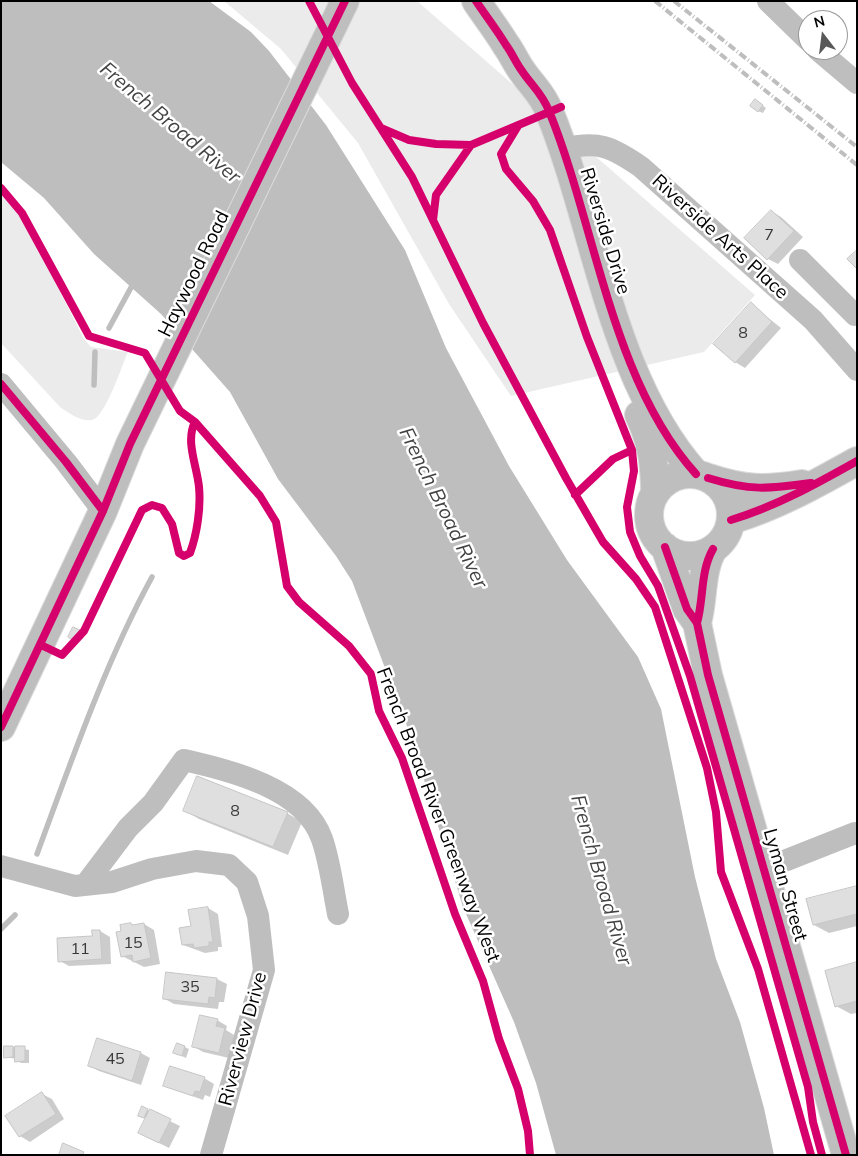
<!DOCTYPE html>
<html>
<head>
<meta charset="utf-8">
<style>
	body { margin:0 }
	#map { position:relative; width:858px; height:1156px; overflow:hidden; background:#fff; font-family:Mulish,sans-serif }
	canvas { display:block }
	.frame { position:absolute; inset:0; border:2px solid #000; pointer-events:none }
	.north { position:absolute; left:798px; top:10px; width:50px; height:50px; box-sizing:border-box; background:#fff; border:1px solid #999; border-radius:50%; rotate:345deg; font-size:14px; font-weight:700; line-height:20px; text-align:center; color:#000 }
	.north::after { content:''; display:block; margin:auto; width:18px; height:22px; background:#595959; clip-path:polygon(50% 0,100% 100%,50% 72%,0 100%) }
</style>
</head>
<body>
<div id="map">
<canvas width="858" height="1156"></canvas>
<div class="frame"></div>
<div class="north">N</div>
</div>
<script>
const c = document.querySelector('canvas').getContext('2d');
c.lineJoin = 'round';
function paint(path, color) {
  c.fillStyle = color;
  c.fill(path, 'evenodd');
}
function stroke(path, color, width, dash) {
  c.strokeStyle = color;
  c.lineWidth = width;
  c.lineCap = dash ? 'butt' : 'round';
  c.setLineDash(dash || []);
  c.stroke(path);
}
function write(font, color, halo, rows, align = 'center') {
  c.font = font + ' Mulish,sans-serif';
  c.lineWidth = 5;
  c.setLineDash([]);
  c.textBaseline = 'middle';
  c.strokeStyle = halo;
  c.fillStyle = color;
  for (const [text, x, y, turn = 0] of rows) {
    c.save();
    c.translate(x, y);
    c.rotate((+turn || 0) * Math.PI / 180);
    c.textAlign = isNaN(turn) ? turn : align;
    if (halo) c.strokeText(text, 0, 0);
    c.fillText(text, 0, 0);
    c.restore();
  }
}
const green = new Path2D(`
	M 224,1 L 417,1 L 755,295 L 704,352 L 511,396 L 449,304 L 358,143 L 281,49 Z
	M 1,192 L 21,215 L 84,339 L 91,347 L 128,352 C 122,365 105,418 92,420 C 81,422 69,413 60,407 L 1,343 Z`);
const water = new Path2D(`
	M 1,1 L 209,1 L 251,32 L 269,51 L 326,125 L 405,250 L 446,348 L 509,466 L 567,560 L 638,657 L 661,709 L 695,877 L 716,959 L 740,1022 L 764,1108 L 774,1155 L 556,1155 L 536,1083 L 514,1022 L 463,907 L 410,734 L 352,581 L 336,556 L 278,479 L 230,392 L 161,314 L 94,254 L 44,198 L 1,162 Z`);
const shadow = new Path2D(`
	M 759,103 L 766,108 L 763,113 L 758,111 Z
	M 771,211 L 781,217 L 803,237 L 778,264 L 768,259 Z
	M 751,304 L 781,328 L 745,368 L 735,362 Z
	M 74,628 L 84,634 L 79,642 L 69,637 Z
	M 184,810 L 287,813 L 302,822 L 288,855 L 199,819 Z
	M 857,887 L 857,926 L 829,933 L 814,925 L 808,900 Z
	M 208,908 L 218,914 L 222,947 L 218,947 L 218,951 L 205,953 L 183,945 L 192,927 Z
	M 144,924 L 154,930 L 160,964 L 144,967 L 122,956 Z
	M 93,931 L 100,931 L 110,937 L 111,964 L 69,966 L 60,961 L 94,938 Z
	M 857,964 L 857,1013 L 851,1014 L 836,1006 Z
	M 217,979 L 227,984 L 224,1002 L 219,1002 L 218,1009 L 174,1004 L 165,999 Z
	M 217,1020 L 227,1026 L 226,1030 L 234,1035 L 229,1058 L 203,1052 L 193,1046 Z
	M 178,1044 L 189,1049 L 186,1058 L 175,1053 Z
	M 13,1047 L 29,1050 L 29,1063 L 21,1063 L 16,1059 L 6,1057 Z
	M 141,1053 L 150,1058 L 141,1085 L 99,1071 L 90,1066 Z
	M 204,1078 L 214,1084 L 210,1097 L 205,1095 L 203,1100 L 165,1086 Z
	M 42,1094 L 52,1099 L 64,1119 L 30,1142 L 20,1136 Z
	M 143,1108 L 180,1126 L 169,1148 L 149,1138 L 147,1119 L 140,1115 Z`);
const stream = new Path2D(`
	M 109,328 L 134,282
	M 94,385 L 95,352
	M 37,854 C 71,762 105,663 152,577
	M 1,929 L 15,915`);
const building = new Path2D(`
	M 755,99 L 763,105 L 758,112 L 750,106 Z
	M 771,210 L 794,231 L 767,260 L 744,238 Z
	M 857,250 L 857,269 L 847,259 Z
	M 751,302 L 772,322 L 735,363 L 713,344 Z
	M 73,627 L 80,630 L 74,641 L 68,637 Z
	M 197,776 L 288,812 L 273,847 L 183,811 Z
	M 857,886 L 857,914 L 813,925 L 806,899 Z
	M 208,907 L 213,942 L 209,942 L 209,946 L 194,948 L 193,944 L 182,945 L 179,928 L 191,926 L 188,910 Z
	M 131,923 L 132,925 L 144,923 L 151,958 L 133,962 L 132,955 L 121,957 L 116,932 L 121,931 L 120,925 Z
	M 92,930 L 100,930 L 102,959 L 58,962 L 57,938 L 92,936 Z
	M 857,962 L 857,1001 L 835,1007 L 825,971 Z
	M 166,972 L 217,978 L 215,998 L 209,997 L 208,1004 L 163,999 Z
	M 200,1015 L 218,1019 L 216,1026 L 225,1028 L 219,1053 L 192,1047 Z
	M 97,1038 L 141,1052 L 132,1081 L 88,1066 Z
	M 177,1043 L 185,1046 L 182,1056 L 173,1053 Z
	M 4,1046 L 13,1046 L 13,1057 L 4,1058 Z
	M 15,1046 L 25,1046 L 25,1061 L 15,1062 Z
	M 170,1066 L 205,1077 L 200,1092 L 195,1091 L 193,1096 L 163,1086 Z
	M 42,1092 L 56,1114 L 19,1137 L 5,1116 Z
	M 142,1106 L 148,1109 L 144,1118 L 138,1116 Z
	M 150,1109 L 171,1119 L 159,1143 L 138,1133 Z
	M 63,1143 L 84,1152 L 83,1155 L 59,1155 Z`);
const minor = new Path2D(`
	M 768,1 L 808,40
	M 818,50 L 857,83
	M 563,149 C 598,140 612,147 641,167 L 813,320 L 857,370
	M 800,260 L 855,315
	M 1,384 L 66,462 L 103,511
	M 1,866 L 75,886 L 112,882 L 152,869 L 196,861 L 229,865 L 247,882 L 258,916 L 264,970 L 211,1155
	M 764,869 L 855,833 L 857,834
	M 85,885 L 128,828 L 153,803 L 184,760 C 231,771 304,788 322,839 C 330,862 333,889 338,914`);
const major = new Path2D(`
	M 476,1 C 486,16 497,30 506,45 C 512,53 516,63 522,71 C 532,86 542,93 549,111 C 596,226 611,380 696,474
	M 639,415 C 652,442 655,465 655,494
	M649 515a41 41 0 1 1 82 0a41 41 0 1 1-82 0Z
	M 709,478 C 745,490 765,490 802,484
	M 731,520 C 777,506 816,484 857,461
	M 665,547 L 687,609 L 697,623 L 708,675 L 846,1155
	M 697,623 C 704,598 700,572 713,549
	M 1,727 L 103,511 L 130,444 L 345,1`);
const rail = new Path2D(`
	M 655,1 L 857,165
	M 674,1 L 857,147`);
const cycleway = new Path2D(`
	M 309,1 L 352,83 L 412,177 L 483,323 L 566,478 L 603,542 L 636,579 L 655,607 L 707,768 L 716,812 L 721,872 L 758,969 L 811,1155
	M 476,1 C 486,16 497,30 506,45 C 512,53 516,63 522,71 C 532,86 542,93 549,111 C 596,226 611,380 696,474
	M 518,126 L 501,154 L 506,169 L 533,201 L 550,230 L 587,337 L 632,450 L 634,471 L 627,507 L 630,532 L 640,556 L 658,586 L 690,676 L 808,1087 L 813,1122 L 822,1155
	M 381,128 L 409,140 L 436,144 L 471,145 L 561,107
	M 1,188 L 22,213 L 89,336 L 145,353 L 180,411 L 195,422 L 260,496 L 276,522 L 287,586 L 299,602 L 349,646 L 371,674 L 379,711 L 402,758 L 455,914 L 483,981 L 499,1039 L 518,1089 L 528,1131 L 530,1155
	M 433,220 L 436,195 L 471,145
	M 1,384 L 66,462 L 103,511
	M 708,478 C 750,491 768,489 811,483
	M 575,495 L 613,459 L 632,450
	M 731,520 C 777,506 816,484 857,461
	M 665,547 L 687,609 L 697,623 L 708,675 L 846,1155
	M 697,623 C 704,598 700,572 713,549
	M 41,645 L 62,655 L 84,631 L 142,510 L 152,505 L 162,508 L 172,524 L 179,553 L 184,556 L 190,553 C 197,534 201,508 199,487 C 197,466 185,441 195,422
	M 1,727 L 103,511 L 130,444 L 345,1`);
const numberNames = [
	["7",769,235],
	["8",743,333],
	["8",235,811],
	["15",133,943],
	["11",80,949],
	["35",190,987],
	["45",115,1059]
];
const streetNames = [
	["Riverside Drive",605,231,73],
	["Riverside Arts Place",720,237,42],
	["Haywood Road",194,274,-64],
	["French Broad River Greenway West",438,815,69],
	["Lyman Street",785,885,74],
	["Riverview Drive",243,1039,-75]
];
const waterNames = [
	["French Broad River",170,123,40],
	["French Broad River",443,508,64],
	["French Broad River",601,880,74]
];
paint(green, '#ebebeb');
paint(water, '#bebebe');
paint(shadow, '#0003');
stroke(stream, '#bebebe', 5.5);
paint(building, '#dfdfdf');
stroke(building, '#c6c6c6', 1);
stroke(major, '#dbdbdb', 30);
stroke(minor, '#bebebe', 22);
stroke(major, '#bebebe', 28);
stroke(rail, '#bebebe', 4, [8, 2.5, 1, 2.5]);
stroke(cycleway, '#d6006c', 8);
write('16px', '#383838', null, numberNames);
write('19px', '#000', '#fff', streetNames);
write('italic 20px', '#434343', '#fff', waterNames);
</script>
</body>
</html>
